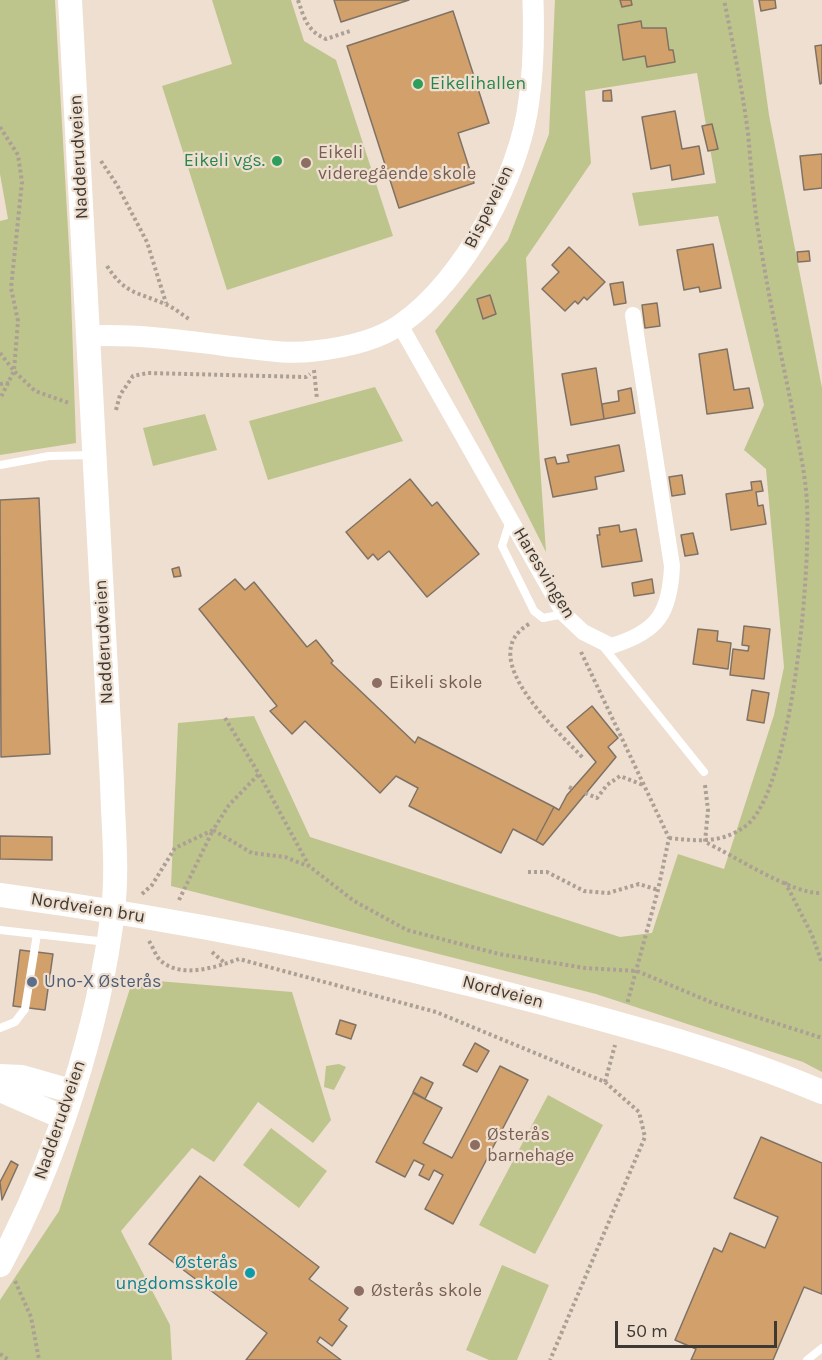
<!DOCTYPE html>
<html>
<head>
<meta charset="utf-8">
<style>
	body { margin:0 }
	#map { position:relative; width:822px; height:1360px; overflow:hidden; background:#eedfd0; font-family:Karla,sans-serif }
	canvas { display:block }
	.scale { position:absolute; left:615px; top:1321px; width:162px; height:27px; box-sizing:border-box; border:3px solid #3e3933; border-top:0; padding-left:8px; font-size:18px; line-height:21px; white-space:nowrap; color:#3e3933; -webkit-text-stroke:4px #eedfd0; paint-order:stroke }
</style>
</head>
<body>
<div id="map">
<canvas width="822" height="1360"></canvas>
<div class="scale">50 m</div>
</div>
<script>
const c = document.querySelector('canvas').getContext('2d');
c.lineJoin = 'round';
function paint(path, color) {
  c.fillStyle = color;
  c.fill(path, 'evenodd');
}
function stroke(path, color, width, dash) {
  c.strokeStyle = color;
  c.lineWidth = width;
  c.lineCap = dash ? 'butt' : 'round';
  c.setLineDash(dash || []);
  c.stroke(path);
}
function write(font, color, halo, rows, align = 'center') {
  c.font = font + ' Karla,sans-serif';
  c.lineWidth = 4.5;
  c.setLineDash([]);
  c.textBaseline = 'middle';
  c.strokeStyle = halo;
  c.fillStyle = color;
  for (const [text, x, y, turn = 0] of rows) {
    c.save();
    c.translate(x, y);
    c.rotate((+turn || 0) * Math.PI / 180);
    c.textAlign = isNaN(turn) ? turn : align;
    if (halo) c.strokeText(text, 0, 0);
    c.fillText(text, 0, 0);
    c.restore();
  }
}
const green = new Path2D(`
	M 0,0 L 55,0 L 70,265 L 76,443 L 0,455 L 0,221 L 8,219 L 0,174 Z
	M 212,0 L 291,0 L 304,41 L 336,60 L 393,236 L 227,290 L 162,86 L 232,64 Z
	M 555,0 L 753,0 L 769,115 L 822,388 L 822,1072 L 803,1062 L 596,994 L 171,886 L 178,723 L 254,716 L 310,837 L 620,937 L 652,933 L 678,854 L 724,869 L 774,715 L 784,667 L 766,469 L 744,450 L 764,405 L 718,216 L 639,226 L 632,193 L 716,183 L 697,73 L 585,91 L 591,163 L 526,258 L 546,552 L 435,331 L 508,240 L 549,134 Z
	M 375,387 L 403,441 L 268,480 L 249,421 Z
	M 205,414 L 217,450 L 153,466 L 143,428 Z
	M 133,979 L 292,992 L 331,1120 L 313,1143 L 258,1102 L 214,1162 L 192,1148 L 121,1231 L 170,1325 L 172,1360 L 0,1360 L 0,1300 L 59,1211 Z
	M 339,1064 L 346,1067 L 334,1090 L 324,1087 L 326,1066 Z
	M 548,1095 L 603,1125 L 535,1254 L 479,1225 Z
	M 271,1128 L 327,1171 L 299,1208 L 243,1165 Z
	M 502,1265 L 549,1285 L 517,1360 L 489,1360 L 466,1350 Z`);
const building = new Path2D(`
	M 334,0 L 409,0 L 341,22 Z
	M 620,0 L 631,0 L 632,5 L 622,7 Z
	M 759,0 L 775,0 L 776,8 L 761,11 Z
	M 453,11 L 489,123 L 458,133 L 474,183 L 399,208 L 347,46 Z
	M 641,21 L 642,28 L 666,28 L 669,50 L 673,50 L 675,62 L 647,67 L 645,56 L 623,60 L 618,25 Z
	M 822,45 L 822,83 L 820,84 L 815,46 Z
	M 611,90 L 612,101 L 603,101 L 603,91 Z
	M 675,111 L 682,149 L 699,146 L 704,174 L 672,180 L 670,165 L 651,169 L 642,117 Z
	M 712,124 L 718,149 L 708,151 L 702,126 Z
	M 822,154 L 822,188 L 804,190 L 800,156 Z
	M 713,244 L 721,288 L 700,292 L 699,287 L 684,290 L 677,250 Z
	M 569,247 L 605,282 L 587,300 L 584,297 L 578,304 L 575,301 L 565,311 L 542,289 L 559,272 L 552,265 Z
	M 809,251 L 810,261 L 798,262 L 797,252 Z
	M 623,282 L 626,303 L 614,305 L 610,284 Z
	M 490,295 L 496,314 L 483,319 L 477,299 Z
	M 657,303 L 660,326 L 645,328 L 642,305 Z
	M 727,349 L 734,390 L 749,388 L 753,408 L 707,414 L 699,354 Z
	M 596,368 L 604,419 L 571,425 L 562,374 Z
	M 631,388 L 635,413 L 604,419 L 602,404 L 619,401 L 618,391 Z
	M 619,445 L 624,471 L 595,477 L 597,489 L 553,497 L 545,459 L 555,457 L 557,464 L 569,462 L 567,455 Z
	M 682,475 L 685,494 L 672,496 L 669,477 Z
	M 410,479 L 432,506 L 437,502 L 479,554 L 427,597 L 389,551 L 378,560 L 373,554 L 368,559 L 346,532 Z
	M 761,481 L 763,491 L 756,492 L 758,506 L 763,505 L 766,524 L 731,530 L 726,494 L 752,490 L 751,482 Z
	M 39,498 L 50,754 L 1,757 L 0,500 Z
	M 619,525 L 620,532 L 636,529 L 642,561 L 602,567 L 597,535 L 600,535 L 599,528 Z
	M 693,533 L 698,554 L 685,556 L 681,535 Z
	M 179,567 L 181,576 L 174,577 L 172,569 Z
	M 235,579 L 245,590 L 254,582 L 307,647 L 316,640 L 333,661 L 331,663 L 415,743 L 418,737 L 554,807 L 536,841 L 513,829 L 501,853 L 409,806 L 418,788 L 396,776 L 380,793 L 305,721 L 292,734 L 270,711 L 277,706 L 199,609 Z
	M 652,579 L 654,593 L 634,596 L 632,583 Z
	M 744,626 L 770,629 L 764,679 L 730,675 L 733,649 L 748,651 L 749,646 L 742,645 Z
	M 698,629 L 718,631 L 717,641 L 731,643 L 728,669 L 693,664 Z
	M 752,690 L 769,693 L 764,723 L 747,720 Z
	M 592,706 L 618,738 L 608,747 L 616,757 L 543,845 L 536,841 L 554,807 L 559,810 L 567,795 L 596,762 L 567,727 Z
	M 0,836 L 52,837 L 52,860 L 0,859 Z
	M 20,950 L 53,954 L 45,1010 L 13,1006 Z
	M 340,1020 L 356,1025 L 351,1039 L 336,1034 Z
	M 475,1043 L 489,1051 L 477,1072 L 463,1065 Z
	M 500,1066 L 528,1080 L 453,1224 L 425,1209 L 443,1175 L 434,1170 L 429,1180 L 419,1175 L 424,1165 L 414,1160 L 405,1177 L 376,1162 L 413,1093 L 442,1108 L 423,1143 L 452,1158 Z
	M 421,1077 L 433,1083 L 425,1099 L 413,1092 Z
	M 761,1137 L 822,1163 L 822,1294 L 804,1287 L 773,1360 L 691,1360 L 696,1349 L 675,1340 L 714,1248 L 722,1252 L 730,1233 L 765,1248 L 778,1217 L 734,1198 Z
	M 11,1161 L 18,1165 L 2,1200 L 0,1182 Z
	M 200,1176 L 319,1267 L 309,1279 L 348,1308 L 339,1320 L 347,1326 L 332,1346 L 320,1337 L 317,1342 L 341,1360 L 246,1360 L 267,1333 L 149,1244 Z`);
const path = new Path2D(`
	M 298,0 C 304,18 307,31 326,39 L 350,31
	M 0,127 L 18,155 L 22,182 L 11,288 L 18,321 L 14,371 L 35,391 L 69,403
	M 101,161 L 117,185 L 147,242 L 166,303
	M 107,266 C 125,294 137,292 165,304 C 173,307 181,314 189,319
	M 0,353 L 14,371 L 0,399
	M 314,370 L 317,399
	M 0,384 L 10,383
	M 116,410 L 120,395 L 133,376 L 148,373 L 306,377 L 310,374
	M 529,624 C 473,657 558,731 584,759
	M 581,652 L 669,838 L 658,890 L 627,1004
	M 225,718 L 259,774 L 309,866 L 354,901 L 407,930 L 499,954 L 585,968 L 637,971 L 713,1003 L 822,1038
	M 705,785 L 708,810 L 705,842 C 733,855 793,895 822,893
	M 569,787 L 573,789
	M 585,793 L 597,798 L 607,785 L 620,776 L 643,785
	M 669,838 C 698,841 724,844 748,824 C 794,783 813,553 806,490 C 803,461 796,432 791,403 C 779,345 767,288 758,230 C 753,197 751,165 748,133 C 742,88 733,44 724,0
	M 528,872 L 547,872 L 584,891 L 608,893 L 639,884 L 658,890
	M 785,882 L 812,935 L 822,963
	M 142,894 L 152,885 L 175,848 L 213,830 L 229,805 L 259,774
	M 179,900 L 213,830 L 252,853 L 285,857 L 308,866
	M 149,941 C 153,947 156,957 161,961 C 182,979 216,967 239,959 L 436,1012 L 605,1082 L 639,1112 L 645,1137 L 550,1360
	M 212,952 L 226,964
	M 605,1082 L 615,1045
	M 15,1281 L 31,1317 L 39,1360
	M 0,1354 L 9,1360`);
const service = new Path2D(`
	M 0,465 L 49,456 L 92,455
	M 510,521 L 502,546 L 534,611 L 543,618 L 564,614
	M 602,645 L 704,772
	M 0,930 L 107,942
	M 0,1028 L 15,1022 L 25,1009 L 37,934
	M 807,1360 L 822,1348`);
const minor = new Path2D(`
	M 400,325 L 564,614 L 583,632 L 611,646 C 658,632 670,613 672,566 L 633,315`);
const tertiary = new Path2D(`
	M 88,336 C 135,334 181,340 228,346 C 257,349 286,355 314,351 C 342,348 377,341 401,324 C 464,280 520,176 529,100 C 534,67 534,33 533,0`);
const secondary = new Path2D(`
	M 0,895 C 184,920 367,956 546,1004 C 639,1029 733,1054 822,1092
	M 0,1076 L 22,1077 L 71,1091
	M 0,1090 L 62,1117
	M 0,1265 C 56,1160 99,1029 113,910 C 118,868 113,824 112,782 L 70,0`);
const markers = [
	[418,84,6,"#2e9e5b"],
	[277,161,6,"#2e9e5b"],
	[306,163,6,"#8d6e63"],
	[377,683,6,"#8d6e63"],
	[32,982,6,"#5c6f8a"],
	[475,1145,6,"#8d6e63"],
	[250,1273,6,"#0f9aa8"],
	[359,1291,6,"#8d6e63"]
];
const leisureNames = [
	["Eikelihallen",430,84],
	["Eikeli vgs.",265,161,"right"]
];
const educationNames = [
	["Eikeli",318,153],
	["videregående skole",318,174],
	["Eikeli skole",389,683],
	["Østerås",487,1135],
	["barnehage",487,1156],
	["Østerås skole",371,1291]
];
const streetNames = [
	["Nadderudveien",79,157,-93],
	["Bispeveien",489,207,-64],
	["Haresvingen",544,573,59],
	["Nadderudveien",104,642,-93],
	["Nordveien bru",88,908,9],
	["Nordveien",503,992,15],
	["Nadderudveien",60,1120,-71]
];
const serviceNames = [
	["Uno-X Østerås",44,982]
];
const cultureNames = [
	["Østerås",238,1263],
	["ungdomsskole",238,1284]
];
paint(green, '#bdc58c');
paint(building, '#d2a16b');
stroke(building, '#7f7265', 1.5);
stroke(path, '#aca095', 4, [3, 3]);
stroke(service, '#fff', 8);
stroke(minor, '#fff', 16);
stroke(tertiary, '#fff', 21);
stroke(secondary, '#fff', 24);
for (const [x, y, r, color] of markers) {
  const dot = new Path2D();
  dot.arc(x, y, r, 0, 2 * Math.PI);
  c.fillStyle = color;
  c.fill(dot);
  stroke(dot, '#eedfd0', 2);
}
write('18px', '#27864d', '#eedfd0', leisureNames, 'left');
write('18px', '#785e54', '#eedfd0', educationNames, 'left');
write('18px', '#3e3933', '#eedfd0', streetNames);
write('18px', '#4e5e75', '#eedfd0', serviceNames, 'left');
write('18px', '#0d838f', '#eedfd0', cultureNames, 'right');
</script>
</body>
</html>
